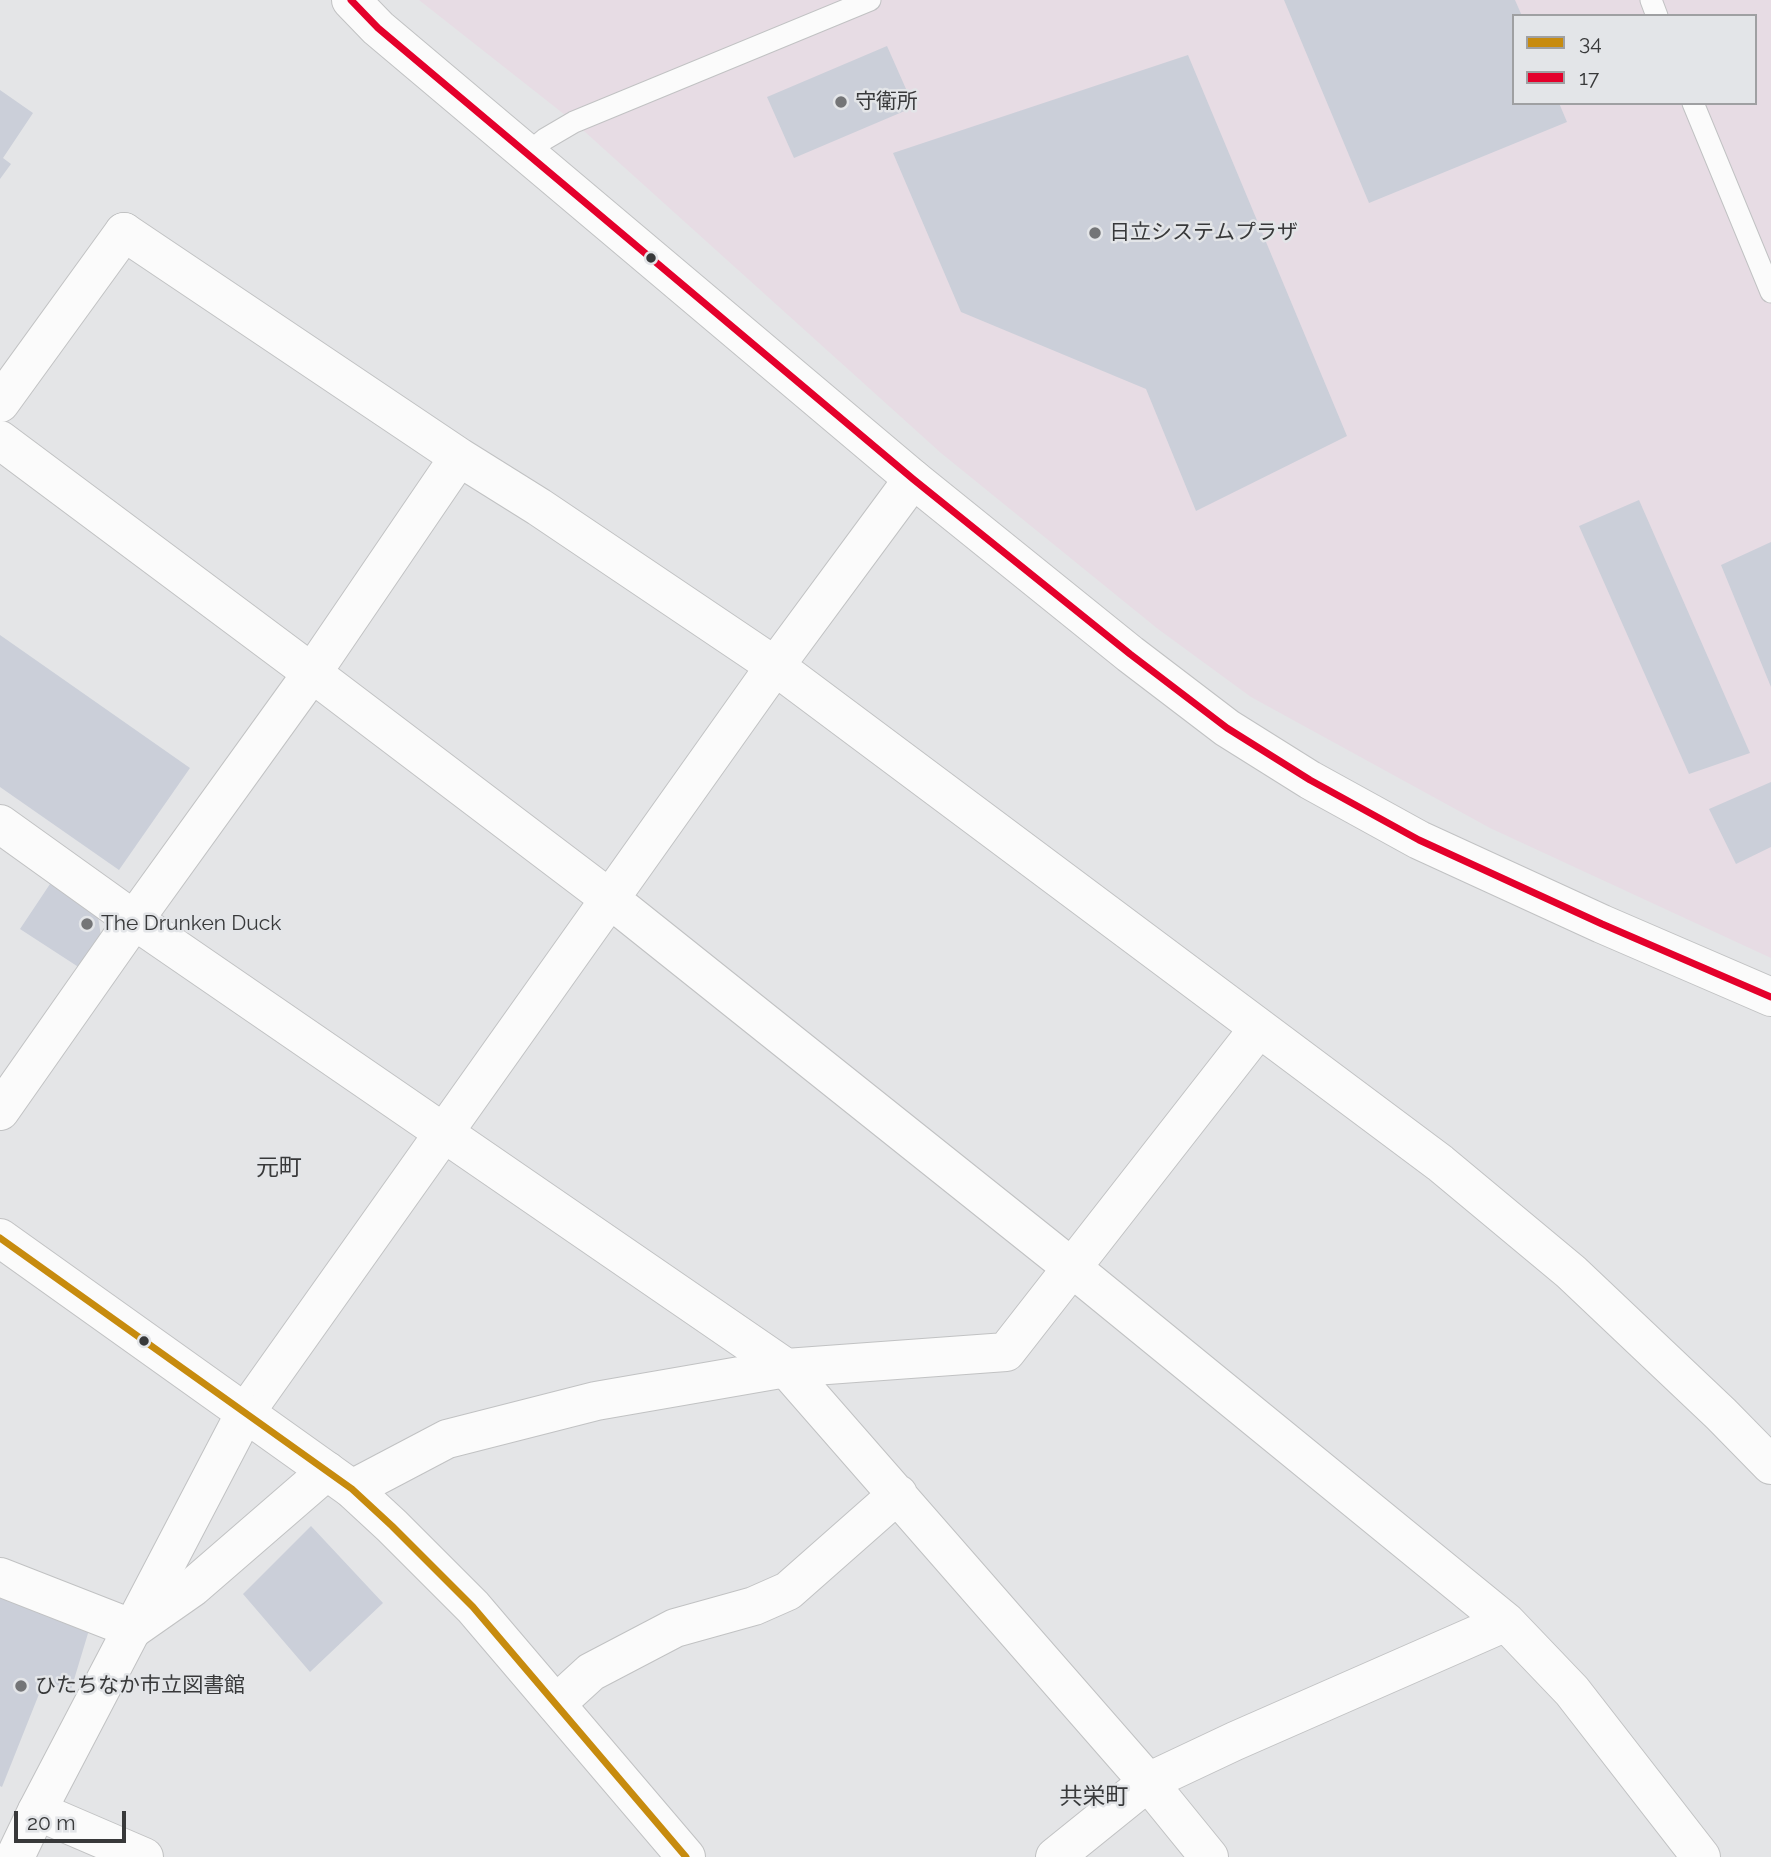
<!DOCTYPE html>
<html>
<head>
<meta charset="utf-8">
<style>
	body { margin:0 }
	#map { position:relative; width:1771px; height:1857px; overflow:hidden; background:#e4e5e7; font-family:Raleway,sans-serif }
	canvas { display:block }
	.legend { position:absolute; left:1512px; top:14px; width:245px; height:91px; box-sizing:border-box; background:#e3e5e8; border:2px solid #9fa0a2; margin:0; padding:9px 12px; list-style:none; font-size:21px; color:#38393a }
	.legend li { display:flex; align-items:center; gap:14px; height:35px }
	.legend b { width:35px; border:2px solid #9fa0a2 }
	.scale { position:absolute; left:14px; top:1811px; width:112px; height:32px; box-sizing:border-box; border:4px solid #38393a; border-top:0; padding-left:9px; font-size:21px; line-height:24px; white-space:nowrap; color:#38393a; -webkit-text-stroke:5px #e3e5e8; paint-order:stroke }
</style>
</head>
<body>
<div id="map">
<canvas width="1771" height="1857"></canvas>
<ul class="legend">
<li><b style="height:9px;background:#c78b0e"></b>34</li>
<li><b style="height:9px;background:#e4002b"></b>17</li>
</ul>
<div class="scale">20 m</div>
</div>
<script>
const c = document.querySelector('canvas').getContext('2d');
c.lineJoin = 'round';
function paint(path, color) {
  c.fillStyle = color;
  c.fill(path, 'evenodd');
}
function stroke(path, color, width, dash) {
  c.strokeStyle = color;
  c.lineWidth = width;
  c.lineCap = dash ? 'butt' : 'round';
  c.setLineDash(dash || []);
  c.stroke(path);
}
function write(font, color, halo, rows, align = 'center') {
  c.font = font + ' Raleway,"Noto Sans JP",sans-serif';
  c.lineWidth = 5;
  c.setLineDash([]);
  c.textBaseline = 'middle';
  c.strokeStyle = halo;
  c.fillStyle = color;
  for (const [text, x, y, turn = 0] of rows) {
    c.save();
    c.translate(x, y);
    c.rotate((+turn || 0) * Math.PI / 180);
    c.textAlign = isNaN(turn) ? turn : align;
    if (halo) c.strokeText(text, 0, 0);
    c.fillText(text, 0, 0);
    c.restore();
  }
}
const industrial = new Path2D(`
	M 419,0 L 1771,0 L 1771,958 L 1490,828 L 1251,697 L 1158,629 L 941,453 L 574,122 ZM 1514,16 L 1755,16 L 1755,103 L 1514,103 Z`);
const building = new Path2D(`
	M 1284,0 L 1515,0 L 1522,16 L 1514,16 L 1514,103 L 1559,103 L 1567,122 L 1369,203 Z
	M 887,46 L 914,107 L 794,158 L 767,97 Z
	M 1188,55 L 1347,436 L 1196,511 L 1146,389 L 961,312 L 893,153 Z
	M 0,90 L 33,113 L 3,158 L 11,164 L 0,179 Z
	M 1639,500 L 1750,753 L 1689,774 L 1579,526 Z
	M 1771,542 L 1771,687 L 1721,565 Z
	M 0,635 L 190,768 L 119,870 L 0,787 Z
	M 1771,782 L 1771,847 L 1736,864 L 1709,809 Z
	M 52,881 L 97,910 L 101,936 L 80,968 L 20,929 Z
	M 311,1526 L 383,1603 L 310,1672 L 243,1594 Z
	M 0,1592 L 89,1630 L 70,1693 L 45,1679 L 2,1787 L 0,1786 Z`);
const service = new Path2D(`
	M 1651,0 L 1657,16
	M 1693,103 L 1771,292
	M 527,154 L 545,139 L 574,122 L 870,0`);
const minor = new Path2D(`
	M 124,232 L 459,457 L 539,507 L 775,666 L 1440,1163 L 1571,1272 L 1721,1414 L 1771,1465
	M 0,440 L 312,673 L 610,899 L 1071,1267 L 1506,1622 L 1572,1691 L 1701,1857
	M 0,824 L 134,920 L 786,1368 L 1148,1782 L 1209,1857
	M 0,1111 L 134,920 L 312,673 L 459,457
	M 245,1413 L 775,666 L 913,479
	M 352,1489 L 447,1439 L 596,1401 L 786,1368 L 1006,1352 L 1259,1028
	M 0,1577 L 133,1629 L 193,1587 L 327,1471
	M 556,1704 L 591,1672 L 675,1628 L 754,1606 L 788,1591 L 898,1494
	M 37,1811 L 144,1857
	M 1055,1857 L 1148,1782 L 1235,1741 L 1506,1622`);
const tertiary = new Path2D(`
	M 351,0 L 378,28 L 913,479 L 1130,654 L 1227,728 L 1310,780 L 1419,840 L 1602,924 L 1771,997
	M 0,403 L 124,232
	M 0,1238 L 352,1489 L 392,1526 L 473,1607 L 686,1857
	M 15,1857 L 37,1811 L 245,1413`);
const bus1 = new Path2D(`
	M 0,1238 L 352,1489 L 392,1526 L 473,1607 L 686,1857`);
const bus2 = new Path2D(`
	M 351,0 L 378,28 L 913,479 L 1130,654 L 1227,728 L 1310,780 L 1419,840 L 1602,924 L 1771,997`);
const markers = [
	[841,102,7,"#747577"],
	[1095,233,7,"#747577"],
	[651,258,6,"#38393a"],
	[87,924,7,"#747577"],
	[144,1341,6,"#38393a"],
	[21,1686,7,"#747577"]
];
const poiNames = [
	["守衛所",855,102],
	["日立システムプラザ",1109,233],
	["The Drunken Duck",101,924],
	["ひたちなか市立図書館",35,1686]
];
const neighbourhoodNames = [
	["元町",279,1168],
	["共栄町",1094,1797]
];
paint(industrial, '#e7dce4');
paint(building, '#cbcfd9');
stroke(service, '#c1c2c3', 23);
stroke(minor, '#c1c2c3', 40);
stroke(tertiary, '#c1c2c3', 40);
stroke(service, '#fbfbfb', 21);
stroke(minor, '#fbfbfb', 38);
stroke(tertiary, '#fbfbfb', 38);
stroke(bus1, '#c78b0e', 7);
stroke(bus2, '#e4002b', 7);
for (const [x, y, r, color] of markers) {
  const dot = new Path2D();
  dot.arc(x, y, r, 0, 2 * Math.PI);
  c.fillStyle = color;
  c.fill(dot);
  stroke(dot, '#e3e5e8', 2.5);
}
write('21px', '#38393a', '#e3e5e8', poiNames, 'left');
write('23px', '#38393a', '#e3e5e8', neighbourhoodNames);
</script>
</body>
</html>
